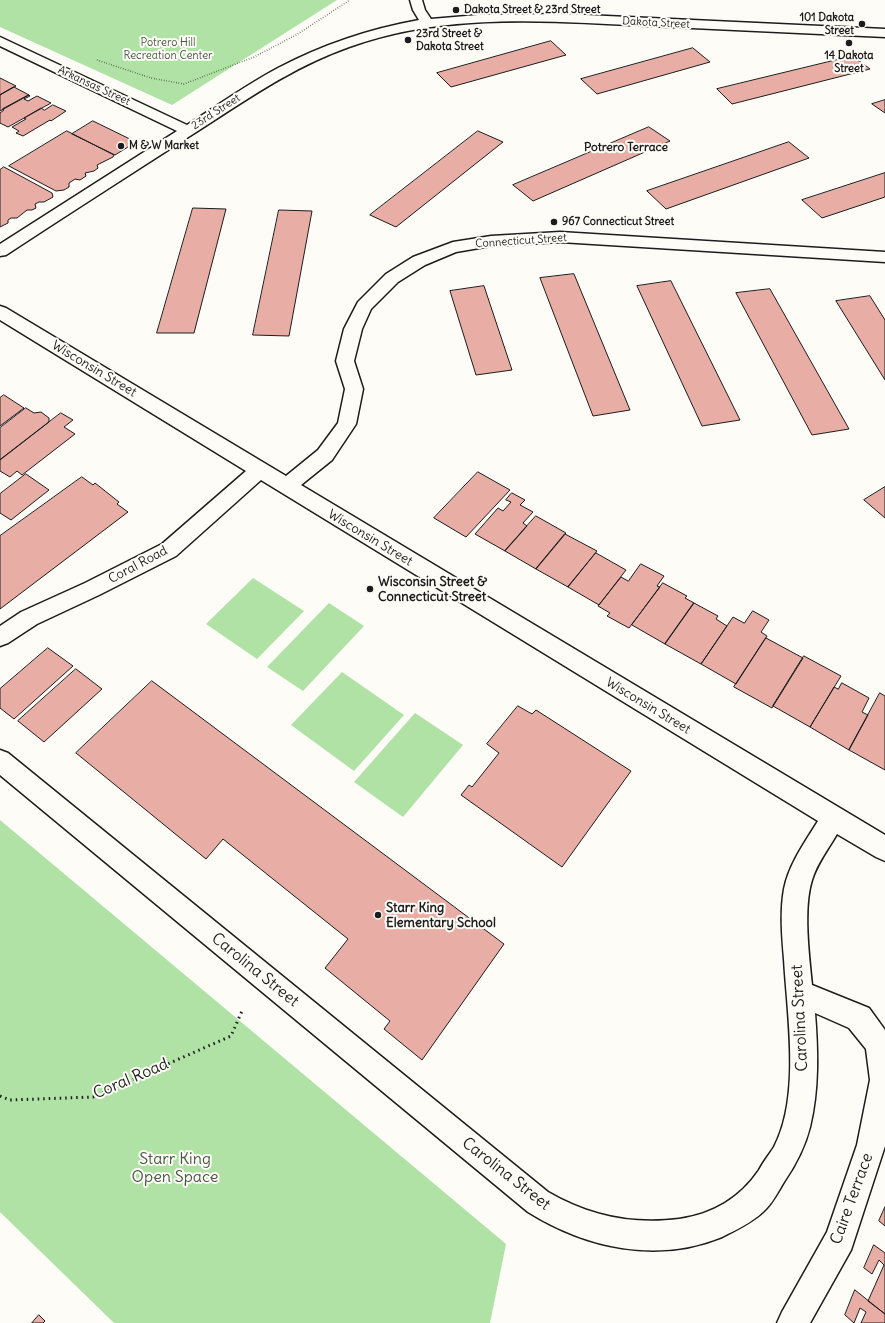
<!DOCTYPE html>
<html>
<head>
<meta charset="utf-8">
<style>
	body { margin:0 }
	canvas { display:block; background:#fdfcf7 }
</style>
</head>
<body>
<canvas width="885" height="1323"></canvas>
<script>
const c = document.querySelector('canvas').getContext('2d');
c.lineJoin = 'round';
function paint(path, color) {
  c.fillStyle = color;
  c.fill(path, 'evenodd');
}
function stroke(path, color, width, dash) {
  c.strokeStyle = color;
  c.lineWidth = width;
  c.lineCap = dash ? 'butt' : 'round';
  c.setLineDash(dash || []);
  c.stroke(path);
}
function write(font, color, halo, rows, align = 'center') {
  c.font = font + ' Delius,sans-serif';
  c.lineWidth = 4;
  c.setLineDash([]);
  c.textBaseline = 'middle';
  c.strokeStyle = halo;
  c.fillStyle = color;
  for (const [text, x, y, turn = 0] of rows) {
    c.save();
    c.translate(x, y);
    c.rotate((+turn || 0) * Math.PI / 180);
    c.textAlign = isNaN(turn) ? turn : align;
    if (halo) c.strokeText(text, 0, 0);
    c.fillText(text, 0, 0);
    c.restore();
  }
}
const green = new Path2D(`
	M 0,0 L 337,0 L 172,105 L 0,27 Z
	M 253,578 L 304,611 L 257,659 L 206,624 Z
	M 329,603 L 364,626 L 303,691 L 267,667 Z
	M 342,672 L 404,715 L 354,771 L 291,725 Z
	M 415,713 L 463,745 L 403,817 L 354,782 Z
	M 0,820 L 506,1244 L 490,1323 L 114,1323 L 0,1212 Z`);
const building = new Path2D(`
	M 551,41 L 566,55 L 451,87 L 437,73 Z
	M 693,48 L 710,62 L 597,94 L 581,79 Z
	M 853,56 L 870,69 L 732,104 L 717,89 Z
	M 0,78 L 16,86 L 0,95 Z
	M 14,87 L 29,95 L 0,111 L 0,95 Z
	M 29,95 L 30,96 L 24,99 L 28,101 L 37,96 L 51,103 L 8,127 L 0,123 L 0,113 L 4,110 L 3,109 Z
	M 885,100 L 885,113 L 872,104 Z
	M 53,105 L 66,111 L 51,121 L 50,120 L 23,136 L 16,133 L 19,131 L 12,127 L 26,119 L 24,118 L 41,108 L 44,110 Z
	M 93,121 L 136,142 L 115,155 L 72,134 Z
	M 649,127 L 670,141 L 533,201 L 513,185 Z
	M 67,131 L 114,155 L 113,157 L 97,165 L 98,168 L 94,171 L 85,173 L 86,176 L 80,180 L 75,179 L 69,183 L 69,187 L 64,190 L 56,191 L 9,166 Z
	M 478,131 L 503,142 L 396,227 L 370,215 Z
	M 789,142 L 809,158 L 666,209 L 647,191 Z
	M 4,167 L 52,193 L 53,197 L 44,202 L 39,202 L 35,204 L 36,208 L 32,210 L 27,210 L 17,218 L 11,218 L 8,220 L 8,223 L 0,227 L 0,170 Z
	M 885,173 L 885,197 L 822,218 L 802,200 Z
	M 193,208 L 226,209 L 194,333 L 157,333 Z
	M 279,210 L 312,211 L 289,336 L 253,335 Z
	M 574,274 L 630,410 L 593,416 L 540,278 Z
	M 671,281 L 740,420 L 702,426 L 637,286 Z
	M 484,286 L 512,370 L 476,375 L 450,291 Z
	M 770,289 L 849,429 L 812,435 L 736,293 Z
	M 870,296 L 885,320 L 885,380 L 836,301 Z
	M 4,395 L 24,408 L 0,426 L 0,398 Z
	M 26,408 L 34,413 L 41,412 L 49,418 L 49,422 L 0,460 L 0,428 Z
	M 61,413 L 73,420 L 64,427 L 75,434 L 22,475 L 17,471 L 10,477 L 0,471 L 0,460 Z
	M 478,472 L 510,490 L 466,537 L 434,518 Z
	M 26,474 L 49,490 L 11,520 L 0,513 L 0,494 Z
	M 82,477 L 93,485 L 95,483 L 119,502 L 117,504 L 128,512 L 0,609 L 0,536 Z
	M 885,487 L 885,518 L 864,500 Z
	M 512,493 L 525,500 L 520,505 L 533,512 L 523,523 L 527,526 L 505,551 L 475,534 L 498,508 L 503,511 L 511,502 L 506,500 Z
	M 536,516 L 566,533 L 536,569 L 505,551 Z
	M 565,534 L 597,551 L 568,587 L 536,569 Z
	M 596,553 L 626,570 L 599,605 L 568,587 Z
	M 641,564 L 664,576 L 657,586 L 660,587 L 629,628 L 607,616 L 610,613 L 598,606 L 621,577 L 628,581 Z
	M 663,583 L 687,596 L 685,598 L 694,603 L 665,644 L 632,625 Z
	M 694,603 L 718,616 L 716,619 L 727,626 L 701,664 L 665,644 Z
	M 753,611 L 769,620 L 761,632 L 767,636 L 736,684 L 701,664 L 733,617 L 744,623 Z
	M 766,638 L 803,658 L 772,708 L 734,687 Z
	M 48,648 L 73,666 L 14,719 L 0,708 L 0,689 Z
	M 804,656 L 841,676 L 810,727 L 773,706 Z
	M 76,669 L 102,689 L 44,742 L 18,721 Z
	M 152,681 L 504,944 L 422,1060 L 384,1029 L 390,1021 L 325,968 L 348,939 L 223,839 L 206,859 L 76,753 Z
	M 842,683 L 869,698 L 862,712 L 868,715 L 849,750 L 810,727 L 834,687 L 838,689 Z
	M 880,693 L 885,696 L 885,770 L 849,750 Z
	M 518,706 L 532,714 L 536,710 L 631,771 L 562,867 L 461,795 L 469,785 L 472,787 L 499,753 L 487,744 Z
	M 885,1207 L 885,1226 L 879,1221 Z
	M 874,1245 L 885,1253 L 885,1314 L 868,1301 L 884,1265 L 879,1260 L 872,1274 L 864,1268 Z
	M 855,1290 L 885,1314 L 885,1323 L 861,1323 L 866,1312 L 860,1308 L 854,1323 L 845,1315 Z
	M 39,1315 L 45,1321 L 43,1323 L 32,1323 Z`);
const pathFar1 = new Path2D(`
	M 97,60 L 151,78 L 184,84 L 254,57 L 296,35 L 350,0`);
const path = new Path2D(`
	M 0,1096 L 10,1100 L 93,1097 L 231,1036 L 242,1011`);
const street = new Path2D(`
	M 410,0 L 422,0 L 425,10 L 431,19 L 478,15 L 564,14 L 885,29 L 885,37 C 806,33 727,30 649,26 C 549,21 445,12 349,47 C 292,67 243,102 193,134 C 131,174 68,214 6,255 L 0,256 L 0,244 L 177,131 L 0,46 L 0,37 L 187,125 C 217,106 246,85 278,68 C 322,45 369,29 419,20 L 413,10 Z
	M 560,232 L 885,252 L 885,262 L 560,242 L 491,246 L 456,252 L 425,265 L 398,282 L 371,309 L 362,329 L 354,361 L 363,389 L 356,424 L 332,460 L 301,485 L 885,835 L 885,861 L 876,857 L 837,834 C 829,848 817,863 812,880 C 803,908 809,955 812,985 L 869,1008 L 885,1030 L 885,1146 L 851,1250 L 810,1323 L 777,1323 L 782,1312 L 827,1232 L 857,1145 L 870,1080 L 866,1049 L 849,1028 L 815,1013 C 818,1051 819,1090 810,1127 C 805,1147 795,1166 784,1182 C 778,1192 772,1204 763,1212 C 751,1223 736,1230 722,1237 C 656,1264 586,1248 528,1212 L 0,775 L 0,750 L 8,753 L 548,1192 C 589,1216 632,1225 679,1219 C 713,1214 740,1198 759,1170 C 763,1162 769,1155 774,1147 C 801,1096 787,1014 784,959 C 782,936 780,911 784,889 C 789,864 805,842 818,821 L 261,480 L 176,556 L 99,595 L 37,624 L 8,643 L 0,646 L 0,626 L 21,612 L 85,583 L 162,544 L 246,471 L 0,320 L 0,306 L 6,308 L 286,476 L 318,450 L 338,423 L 345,389 L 336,361 L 344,329 L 358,302 L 386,274 L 413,257 L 453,242 L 491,236 Z`);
const markers = [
	[456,10,4,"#1c1c1c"],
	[862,24,4,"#1c1c1c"],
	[408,40,4,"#1c1c1c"],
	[849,43,4,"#1c1c1c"],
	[121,146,4,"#1c1c1c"],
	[554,222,4,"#1c1c1c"],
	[370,589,4,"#1c1c1c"],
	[378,915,4,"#1c1c1c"]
];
const farPoinames = [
	["Dakota Street & 23rd Street",464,10],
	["101 Dakota",854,18,"right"],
	["Street",854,31,"right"],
	["23rd Street &",416,34],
	["Dakota Street",416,47],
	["14 Dakota",849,56,"center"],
	["Street",849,69,"center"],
	["M & W Market",129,146],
	["967 Connecticut Street",562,222]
];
const farStreetnames = [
	["Dakota Street",656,23,3],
	["Arkansas Street",94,86,25],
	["23rd Street",216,112,-33],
	["Connecticut Street",521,241,-4]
];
const farParknames = [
	["Potrero Hill",168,43],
	["Recreation Center",168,56]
];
const farNeighbourhoodnames = [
	["Potrero Terrace",626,148]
];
const streetNames = [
	["Wisconsin Street",94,369,31],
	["Wisconsin Street",370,538,31],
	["Coral Road",138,565,-28],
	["Wisconsin Street",648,706,31]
];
const poiNames = [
	["Wisconsin Street &",378,582],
	["Connecticut Street",378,597],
	["Starr King",386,908],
	["Elementary School",386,923]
];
const nearStreetnames = [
	["Carolina Street",255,970,39],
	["Carolina Street",800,1018,-93],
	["Coral Road",131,1079,-23],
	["Carolina Street",506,1174,38],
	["Caire Terrace",852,1199,-70]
];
const nearParknames = [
	["Starr King",175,1159],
	["Open Space",175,1177]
];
paint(green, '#afe2a4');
paint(building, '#e8aea6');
stroke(building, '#1c1c1c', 1);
stroke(street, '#1c1c1c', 3);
stroke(pathFar1, '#1c1c1c', 1.5, [0.5, 2]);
stroke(path, '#1c1c1c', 3, [1.5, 4]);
paint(street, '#fdfcf7');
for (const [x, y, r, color] of markers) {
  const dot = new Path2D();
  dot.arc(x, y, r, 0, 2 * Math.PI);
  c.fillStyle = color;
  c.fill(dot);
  stroke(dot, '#fdfcf7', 1.5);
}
write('bold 11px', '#1c1c1c', '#fdfcf7', farPoinames, 'left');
write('11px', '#1c1c1c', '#fdfcf7', farStreetnames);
write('11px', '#485745', '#fdfcf7', farParknames);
write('bold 12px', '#1c1c1c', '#fdfcf7', farNeighbourhoodnames);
write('13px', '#1c1c1c', '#fdfcf7', streetNames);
write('bold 13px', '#1c1c1c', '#fdfcf7', poiNames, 'left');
write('16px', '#1c1c1c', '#fdfcf7', nearStreetnames);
write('16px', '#485745', '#fdfcf7', nearParknames);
</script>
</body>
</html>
